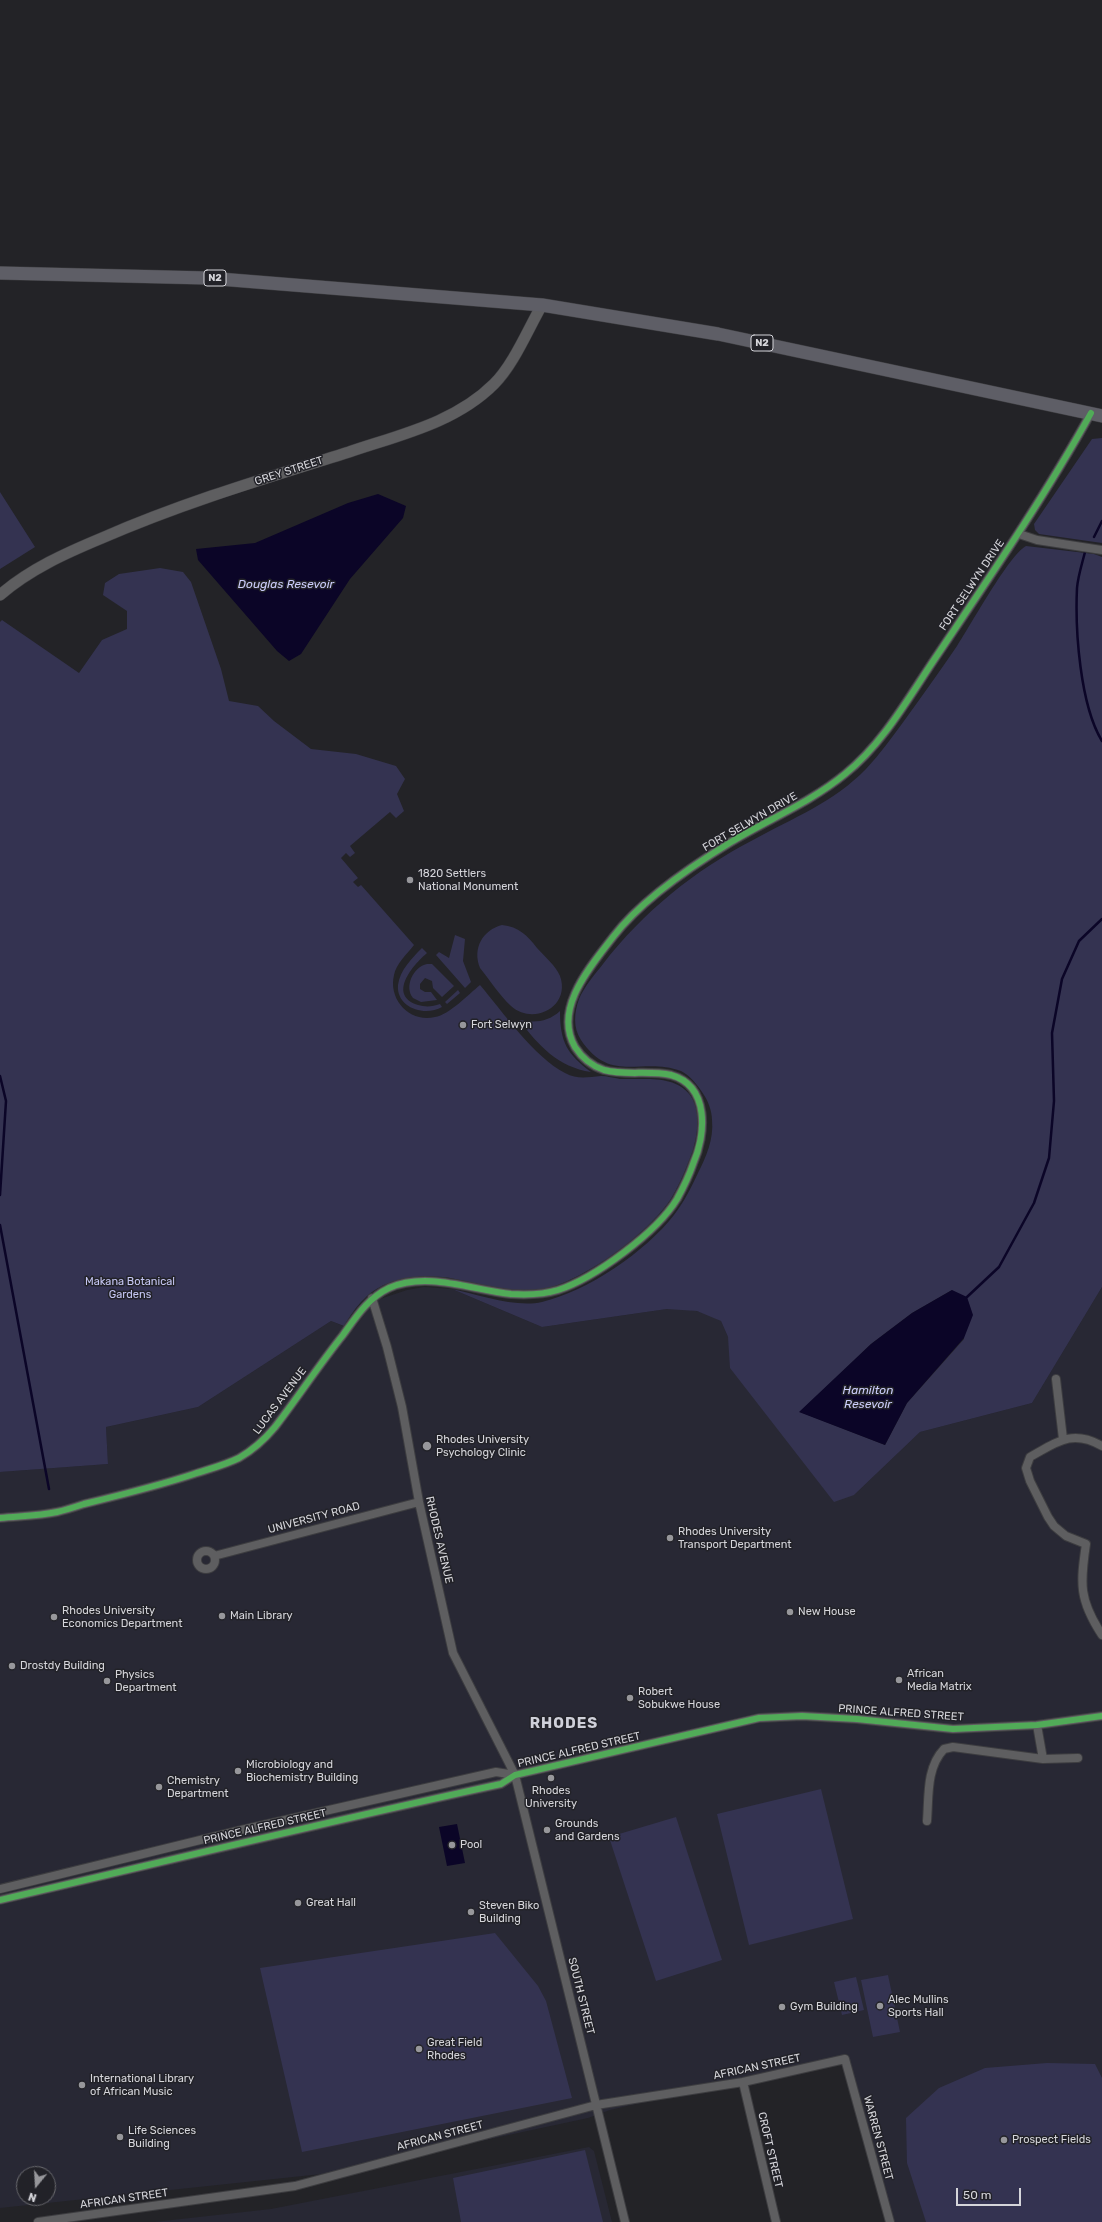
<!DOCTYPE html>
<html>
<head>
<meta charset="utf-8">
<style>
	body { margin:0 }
	#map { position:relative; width:1102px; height:2222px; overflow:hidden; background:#232327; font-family:Rubik,sans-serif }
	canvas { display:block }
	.north { position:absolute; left:16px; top:2166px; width:40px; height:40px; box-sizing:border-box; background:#222228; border:1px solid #6a6a6f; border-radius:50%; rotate:198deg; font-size:11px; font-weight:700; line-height:16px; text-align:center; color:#d5d5da }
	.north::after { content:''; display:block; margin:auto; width:14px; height:18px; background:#97979b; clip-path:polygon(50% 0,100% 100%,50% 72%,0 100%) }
	.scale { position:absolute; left:956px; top:2188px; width:65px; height:18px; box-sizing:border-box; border:2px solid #d5d5da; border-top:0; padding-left:5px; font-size:12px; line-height:14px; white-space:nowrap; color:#d5d5da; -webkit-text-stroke:3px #222228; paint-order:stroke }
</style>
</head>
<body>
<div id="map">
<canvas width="1102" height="2222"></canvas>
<div class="north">N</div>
<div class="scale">50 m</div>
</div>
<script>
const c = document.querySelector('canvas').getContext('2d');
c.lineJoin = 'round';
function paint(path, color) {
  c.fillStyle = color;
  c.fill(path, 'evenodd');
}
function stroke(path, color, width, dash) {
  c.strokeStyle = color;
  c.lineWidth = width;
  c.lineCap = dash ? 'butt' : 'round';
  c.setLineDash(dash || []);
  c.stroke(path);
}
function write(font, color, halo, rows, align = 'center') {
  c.font = font + ' Rubik,sans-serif';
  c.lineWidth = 3;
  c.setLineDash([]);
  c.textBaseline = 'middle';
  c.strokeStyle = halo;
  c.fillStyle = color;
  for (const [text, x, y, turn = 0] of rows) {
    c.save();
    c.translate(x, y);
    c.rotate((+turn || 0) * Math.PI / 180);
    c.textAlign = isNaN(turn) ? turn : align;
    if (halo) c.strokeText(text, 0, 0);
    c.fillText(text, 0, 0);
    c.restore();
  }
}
const built = new Path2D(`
	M 424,1287 L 452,1289 L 542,1327 L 667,1309 L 682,1308 L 710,1314 L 721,1321 L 728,1337 L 854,1495 L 920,1432 L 1032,1403 L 1102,1287 L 1102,2222 L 892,2222 L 847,2054 L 610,2110 L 588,2118 L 331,2173 L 0,2208 L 0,1472 L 108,1464 L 106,1427 L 198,1407 L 331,1321 L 353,1330 L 370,1307 L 380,1299 L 407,1290 ZM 24,2174 L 48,2174 L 48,2198 L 24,2198 Z
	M 589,2147 L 594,2151 L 612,2222 L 154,2222 L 271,2209 Z`);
const green = new Path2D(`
	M 1102,438 L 1102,543 L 1039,534 L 1035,530 L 1034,524 L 1092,439 Z
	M 0,492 L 35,547 L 0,569 Z
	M 1026,546 L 1094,554 L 1102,557 L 1102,1287 L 1032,1403 L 920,1432 L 854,1495 L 834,1502 L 730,1368 L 728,1337 L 721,1321 L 697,1311 L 667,1309 L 542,1327 L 452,1289 C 479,1295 516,1308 542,1302 C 588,1291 645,1252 674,1215 C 684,1202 691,1188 698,1173 C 706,1157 714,1139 712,1120 C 712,1111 708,1100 702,1092 C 697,1084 689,1075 681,1071 C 642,1056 611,1085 581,1040 C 573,1028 574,1013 579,999 C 584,987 595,974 603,964 C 643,912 695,870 753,840 C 793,818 834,802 866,769 C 880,754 892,737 904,721 C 922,696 940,671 957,646 C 971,625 1009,555 1026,546 ZM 952,1290 L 964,1339 L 907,1403 L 885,1445 L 800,1412 L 871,1344 L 912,1313 Z
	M 160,568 L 183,572 L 191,582 L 221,669 L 229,701 L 258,706 L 274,721 L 311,749 L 356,754 L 396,766 L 405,779 L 397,794 L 404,811 L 396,818 L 390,812 L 350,846 L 355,853 L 350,857 L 346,853 L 341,858 L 358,878 L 353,882 L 358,887 L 361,885 L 414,945 C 407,954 396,964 394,975 C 388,1000 410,1023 435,1017 C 449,1015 469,994 480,985 C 502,1011 535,1058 565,1073 C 578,1080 588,1077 601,1076 C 607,1076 614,1078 620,1079 C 643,1080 674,1074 690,1095 C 701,1110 698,1133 693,1150 C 687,1166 681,1182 672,1197 C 650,1233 581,1283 540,1290 C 510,1295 484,1284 455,1279 C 435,1275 412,1276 392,1282 C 369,1289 356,1306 344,1326 L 331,1321 L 198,1407 L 106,1427 L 108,1464 L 0,1472 L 0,622 L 2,620 L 79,673 L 102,640 L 127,629 L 127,611 L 103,595 L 105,583 L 119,574 Z
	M 502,925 C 519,927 527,935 537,948 C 544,956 556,966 560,976 C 571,1007 533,1026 511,1006 C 499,995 490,980 480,968 C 472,948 483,930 502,925 Z
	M 455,935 L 465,939 L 463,961 L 471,982 L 465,988 L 436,955 L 439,952 L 449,958 Z
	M 422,948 L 427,953 C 413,965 387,995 418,1005 C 425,1007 432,1007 440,1004 L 442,1007 C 425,1017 396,1008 398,985 C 400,970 412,958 422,948 Z
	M 427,964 L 432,964 L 454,986 L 442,997 L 433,988 L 432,981 L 425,978 L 420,984 L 420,989 L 425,992 L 431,992 L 437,1000 L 421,1002 L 413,998 C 404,987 413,967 427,964 Z
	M 458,990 L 460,993 L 447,1004 L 445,1002 Z
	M 560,1011 C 560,1042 567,1054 591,1072 C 558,1067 539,1046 519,1020 C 535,1023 548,1022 560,1011 Z
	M 821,1789 L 853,1919 L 749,1945 L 717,1814 Z
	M 676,1817 L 722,1960 L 656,1981 L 609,1837 Z
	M 495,1933 L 538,1986 L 546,2001 L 572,2098 L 302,2152 L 260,1968 Z
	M 888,1975 L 900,2032 L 873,2037 L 861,1980 Z
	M 856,1977 L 864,2010 L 842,2015 L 834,1982 Z
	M 1047,2063 L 1095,2064 L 1102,2078 L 1102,2222 L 926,2222 L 907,2163 L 906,2118 L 939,2088 L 985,2068 Z
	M 585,2150 L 603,2222 L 461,2222 L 453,2178 Z`);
const water = new Path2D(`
	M 378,494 L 406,506 L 403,518 L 350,579 L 301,654 L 289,661 L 277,651 L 198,560 L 196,549 L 255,543 L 348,503 Z
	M 952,1290 L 967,1297 L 973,1315 L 964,1338 L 907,1403 L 885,1445 L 799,1412 L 871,1344 L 912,1313 Z
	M 457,1824 L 465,1863 L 447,1866 L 439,1827 Z`);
const stream = new Path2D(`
	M 1094,537 L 1102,521
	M 1085,552 C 1082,564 1078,576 1077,588 C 1075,630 1080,705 1102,741
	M 0,1076 L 6,1101 L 0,1195
	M 0,1225 L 49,1489
	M 967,1297 L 999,1267 L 1034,1203 L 1049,1158 L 1054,1101 L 1052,1033 L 1062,979 L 1079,941 L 1102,919`);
const minor = new Path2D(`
	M 1019,534 L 1037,540 L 1102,550
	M 372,1298 L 387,1347 L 402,1407 L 419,1502 L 453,1653 L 515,1775 L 625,2222
	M 1056,1379 L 1063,1439
	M 1102,1446 C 1072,1429 1057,1442 1030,1457 L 1026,1468 L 1030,1481 L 1048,1517 L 1054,1526 L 1066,1536 L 1086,1544 C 1080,1584 1079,1600 1102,1635
	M 0,1518 C 19,1516 38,1516 57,1512 C 66,1510 75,1507 84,1504 C 121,1495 158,1486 194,1474 C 209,1469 225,1465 239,1458 C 253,1450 265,1439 275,1427 C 298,1397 319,1365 343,1335 C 356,1317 368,1298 389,1288 C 427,1271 472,1290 511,1294 C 527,1295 542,1295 558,1290 C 595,1278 657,1232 677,1199 C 683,1188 689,1176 693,1164 C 706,1135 710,1086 671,1075 C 649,1070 625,1076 604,1070 C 592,1066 582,1058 575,1047 C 553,1009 590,967 613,937 C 641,900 690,867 731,842 C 769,819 811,802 845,774 C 884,743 910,695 938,654 C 991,575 1045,496 1091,413
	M197 1560a9 9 0 1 1 18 0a9 9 0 1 1-18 0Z
	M 214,1556 L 419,1502
	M 1037,1725 L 1043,1759 L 1078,1758
	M 927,1821 C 929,1796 926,1768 944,1749 L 953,1747 L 1043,1759
	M 0,1889 L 241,1830 L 496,1772 L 515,1775
	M 0,1900 C 167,1861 334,1820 501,1784 L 515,1775 L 759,1718 L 802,1716 L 857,1719 L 953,1729 L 1037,1725 L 1102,1716
	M 743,2082 L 776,2222
	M 38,2222 L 295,2186 L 596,2105 L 743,2082 L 845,2059 L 890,2222`);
const secondary = new Path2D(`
	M 0,595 C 30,569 66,553 102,538 C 182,503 266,478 349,452 C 399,435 455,423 494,384 C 514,364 528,329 542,305`);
const trunk = new Path2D(`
	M 0,273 L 207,278 L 542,305 L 718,334 L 1102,416`);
const cycleway = new Path2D(`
	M 0,1518 C 19,1516 38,1516 57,1512 C 66,1510 75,1507 84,1504 C 121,1495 158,1486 194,1474 C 209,1469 225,1465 239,1458 C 253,1450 265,1439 275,1427 C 298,1397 319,1365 343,1335 C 356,1317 368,1298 389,1288 C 427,1271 472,1290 511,1294 C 527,1295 542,1295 558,1290 C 595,1278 657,1232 677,1199 C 683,1188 689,1176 693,1164 C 706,1135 710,1086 671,1075 C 649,1070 625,1076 604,1070 C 592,1066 582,1058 575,1047 C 553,1009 590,967 613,937 C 641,900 690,867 731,842 C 769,819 811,802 845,774 C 884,743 910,695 938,654 C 991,575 1045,496 1091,413
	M 0,1900 C 167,1861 334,1820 501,1784 L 515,1775 L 759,1718 L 802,1716 L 857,1719 L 953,1729 L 1037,1725 L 1102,1716`);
const markers = [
	[410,880,4,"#97979b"],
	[463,1025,4,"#97979b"],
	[427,1446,5,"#97979b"],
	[670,1538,4,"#97979b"],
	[790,1612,4,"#97979b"],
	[222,1616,4,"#97979b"],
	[54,1617,4,"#97979b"],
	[12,1666,4,"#97979b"],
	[899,1680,4,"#97979b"],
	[107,1681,4,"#97979b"],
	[630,1698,4,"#97979b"],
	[238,1771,4,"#97979b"],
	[551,1778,4,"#97979b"],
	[159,1787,4,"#97979b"],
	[547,1830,4,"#97979b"],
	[452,1845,4,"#97979b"],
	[298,1903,4,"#97979b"],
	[471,1912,4,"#97979b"],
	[880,2006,4,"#97979b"],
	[782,2007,4,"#97979b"],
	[419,2049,4,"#97979b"],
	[82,2085,4,"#97979b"],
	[120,2137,4,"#97979b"],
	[1004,2140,4,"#97979b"]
];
const shields = [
	[215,278,22],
	[762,343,22]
];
const shieldNames = [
	["N2",215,278],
	["N2",762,343]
];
const streetNames = [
	["GREY STREET",289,471,-18],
	["FORT SELWYN DRIVE",972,585,-56],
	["FORT SELWYN DRIVE",750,822,-30],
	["LUCAS AVENUE",280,1401,-53],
	["UNIVERSITY ROAD",314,1518,-15],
	["RHODES AVENUE",439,1540,77],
	["PRINCE ALFRED STREET",901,1713,4],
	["PRINCE ALFRED STREET",579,1750,-13],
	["PRINCE ALFRED STREET",265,1827,-13],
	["SOUTH STREET",581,1996,76],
	["AFRICAN STREET",757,2067,-12],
	["AFRICAN STREET",440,2136,-15],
	["WARREN STREET",878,2138,75],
	["CROFT STREET",770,2150,77],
	["AFRICAN STREET",124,2199,-8]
];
const poiNames = [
	["1820 Settlers",418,874],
	["National Monument",418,887],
	["Fort Selwyn",471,1025],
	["Rhodes University",436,1440],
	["Psychology Clinic",436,1453],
	["Rhodes University",678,1532],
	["Transport Department",678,1545],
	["Rhodes University",62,1611],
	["Economics Department",62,1624],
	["New House",798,1612],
	["Main Library",230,1616],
	["Drostdy Building",20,1666],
	["African",907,1674],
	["Media Matrix",907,1687],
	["Physics",115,1675],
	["Department",115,1688],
	["Robert",638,1692],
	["Sobukwe House",638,1705],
	["Microbiology and",246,1765],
	["Biochemistry Building",246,1778],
	["Chemistry",167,1781],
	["Department",167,1794],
	["Rhodes",551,1791,"center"],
	["University",551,1804,"center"],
	["Grounds",555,1824],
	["and Gardens",555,1837],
	["Pool",460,1845],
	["Great Hall",306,1903],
	["Steven Biko",479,1906],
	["Building",479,1919],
	["Alec Mullins",888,2000],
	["Sports Hall",888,2013],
	["Gym Building",790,2007],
	["Great Field",427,2043],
	["Rhodes",427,2056],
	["International Library",90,2079],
	["of African Music",90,2092],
	["Life Sciences",128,2131],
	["Building",128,2144],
	["Prospect Fields",1012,2140]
];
const parkNames = [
	["Makana Botanical",130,1282],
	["Gardens",130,1295]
];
const waterNames = [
	["Douglas Resevoir",286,585],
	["Hamilton",868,1391],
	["Resevoir",868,1405]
];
const districtNames = [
	["RHODES",564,1724]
];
paint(built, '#282834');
paint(green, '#343351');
paint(water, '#0b0527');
stroke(stream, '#0b0527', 2.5);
stroke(minor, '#3d3d40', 10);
stroke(secondary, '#3d3d40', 12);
stroke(trunk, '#3d3d40', 14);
stroke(minor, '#5e5e60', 8);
stroke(secondary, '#5e5e60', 11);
stroke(trunk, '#5e5e66', 13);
stroke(cycleway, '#51ab58', 6);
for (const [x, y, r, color] of markers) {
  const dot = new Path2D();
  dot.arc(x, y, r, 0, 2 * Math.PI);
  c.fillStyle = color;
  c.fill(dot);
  stroke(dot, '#222228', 1.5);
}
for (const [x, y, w] of shields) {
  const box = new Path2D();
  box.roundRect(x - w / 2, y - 8, w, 16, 3);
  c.fillStyle = '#222228';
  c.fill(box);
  stroke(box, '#d5d5da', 1);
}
write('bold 10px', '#d5d5da', null, shieldNames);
write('11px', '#d5d5da', '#222228', streetNames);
write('11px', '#d5d5da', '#222228', poiNames, 'left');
write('11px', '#c5c6f3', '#222228', parkNames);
write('italic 12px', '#cdcefc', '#222228', waterNames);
c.letterSpacing = '1px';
write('bold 15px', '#cfd0d9', '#222228', districtNames);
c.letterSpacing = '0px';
</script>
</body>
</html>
